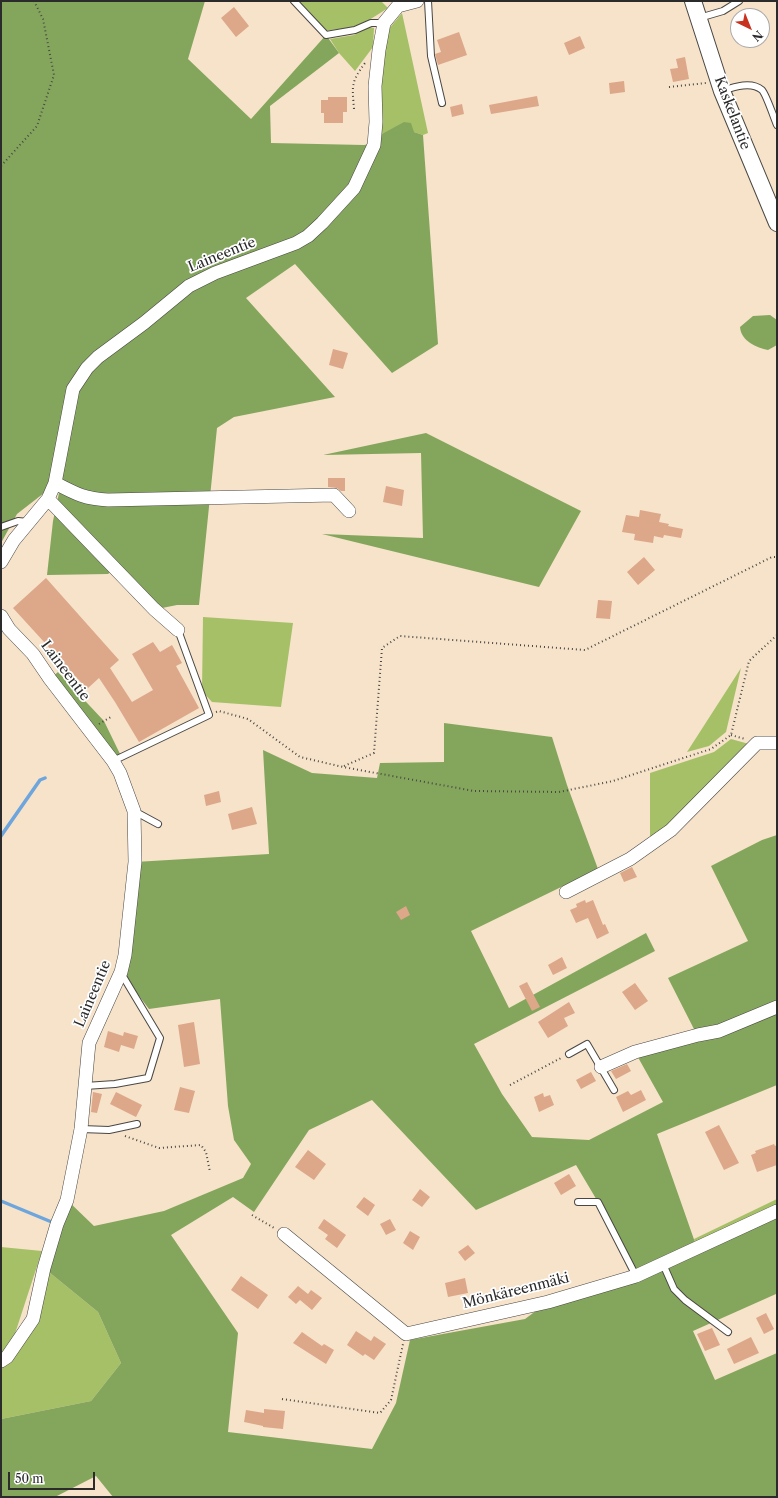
<!DOCTYPE html>
<html>
<head>
<meta charset="utf-8">
<style>
	body { margin:0 }
	#map { position:relative; width:778px; height:1498px; overflow:hidden; background:#f6e3ca; font-family:"Libre Caslon Text",serif }
	canvas { display:block }
	.frame { position:absolute; inset:0; border:2px solid #2b2b2b; pointer-events:none }
	.north { position:absolute; left:730px; top:8px; width:40px; height:40px; box-sizing:border-box; background:#fff; border:1px solid #aaa; border-radius:50%; rotate:137deg; font-size:11px; font-weight:700; line-height:16px; text-align:center; color:#2b2b2b }
	.north::after { content:''; display:block; margin:auto; width:14px; height:18px; background:#c8321e; clip-path:polygon(50% 0,100% 100%,50% 72%,0 100%) }
	.scale { position:absolute; left:8px; top:1472px; width:87px; height:18px; box-sizing:border-box; border:2px solid #2b2b2b; border-top:0; padding-left:5px; font-size:12px; line-height:14px; white-space:nowrap; color:#2b2b2b; -webkit-text-stroke:3px #fff; paint-order:stroke }
</style>
</head>
<body>
<div id="map">
<canvas width="778" height="1498"></canvas>
<div class="frame"></div>
<div class="north">N</div>
<div class="scale">50 m</div>
</div>
<script>
const c = document.querySelector('canvas').getContext('2d');
c.lineJoin = 'round';
function paint(path, color) {
  c.fillStyle = color;
  c.fill(path, 'evenodd');
}
function stroke(path, color, width, dash) {
  c.strokeStyle = color;
  c.lineWidth = width;
  c.lineCap = dash ? 'butt' : 'round';
  c.setLineDash(dash || []);
  c.stroke(path);
}
function write(font, color, halo, rows, align = 'center') {
  c.font = font + ' "Libre Caslon Text",serif';
  c.lineWidth = 3.5;
  c.setLineDash([]);
  c.textBaseline = 'middle';
  c.strokeStyle = halo;
  c.fillStyle = color;
  for (const [text, x, y, turn = 0] of rows) {
    c.save();
    c.translate(x, y);
    c.rotate((+turn || 0) * Math.PI / 180);
    c.textAlign = isNaN(turn) ? turn : align;
    if (halo) c.strokeText(text, 0, 0);
    c.fillText(text, 0, 0);
    c.restore();
  }
}
const green = new Path2D(`
	M 294,1 L 381,1 L 388,8 L 366,22 L 349,28 L 322,31 Z
	M 402,13 L 428,133 L 423,135 L 414,132 L 382,134 L 381,56 L 388,30 Z
	M 369,27 L 374,28 L 373,47 L 355,71 L 339,53 L 330,39 L 354,35 Z
	M 203,617 L 293,623 L 281,707 L 212,702 L 202,691 Z
	M 741,668 L 726,732 L 709,746 L 687,752 Z
	M 731,739 L 749,744 L 669,827 L 650,840 L 650,773 L 714,752 Z
	M 777,1199 L 777,1211 L 697,1248 L 694,1239 Z
	M 1,1247 L 42,1251 L 8,1355 L 33,1319 L 44,1268 L 98,1312 L 121,1363 L 91,1401 L 1,1419 Z`);
const forest = new Path2D(`
	M 1,1 L 205,1 L 188,59 L 251,119 L 326,35 L 339,53 L 270,106 L 271,143 L 364,145 L 379,143 L 382,134 L 404,122 L 411,123 L 414,132 L 423,135 L 438,344 L 392,373 L 295,264 L 246,298 L 335,397 L 234,417 L 217,428 L 199,605 L 177,605 L 157,609 L 119,565 L 108,574 L 47,575 L 53,521 L 62,479 L 17,514 L 1,543 Z
	M 770,315 L 777,320 L 777,345 L 768,350 C 757,348 741,341 740,327 L 753,316 Z
	M 426,433 L 581,511 L 539,587 L 322,534 L 423,538 L 421,453 L 323,455 Z
	M 58,672 L 104,721 L 121,756 L 113,761 L 50,679 Z
	M 444,723 L 552,737 L 567,785 L 598,869 L 471,931 L 509,1008 L 646,933 L 655,951 L 474,1044 L 502,1094 L 532,1137 L 589,1140 L 663,1102 L 635,1052 L 777,1007 L 777,1085 L 657,1134 L 697,1248 L 777,1211 L 777,1297 L 776,1294 L 693,1331 L 715,1380 L 777,1353 L 777,1497 L 113,1497 L 96,1476 L 55,1497 L 1,1497 L 1,1419 L 91,1401 L 121,1363 L 98,1312 L 44,1268 L 67,1200 L 94,1226 L 164,1211 L 243,1178 L 251,1164 L 234,1140 L 228,1106 L 220,999 L 149,1009 L 121,972 L 135,862 L 269,854 L 263,750 L 312,773 L 377,778 L 380,763 L 444,762 ZM 372,1100 L 476,1210 L 576,1165 L 598,1202 L 636,1276 L 548,1302 L 525,1319 L 410,1340 L 396,1403 L 372,1449 L 228,1432 L 238,1333 L 171,1235 L 233,1197 L 254,1212 L 309,1130 Z
	M 777,835 L 777,1005 L 697,1035 L 668,978 L 748,941 L 711,866 L 762,840 Z`);
const stream = new Path2D(`
	M 1,836 L 40,780 L 45,778
	M 1,1201 L 54,1223`);
const building = new Path2D(`
	M 234,7 L 249,26 L 236,37 L 221,18 Z
	M 459,32 L 467,55 L 438,65 L 435,54 L 441,52 L 437,40 Z
	M 580,36 L 585,48 L 569,55 L 564,43 Z
	M 685,57 L 689,79 L 673,82 L 670,69 L 678,68 L 676,59 Z
	M 624,81 L 625,92 L 610,94 L 609,83 Z
	M 537,96 L 539,106 L 491,114 L 489,105 Z
	M 328,97 L 347,97 L 347,112 L 343,112 L 343,123 L 324,123 L 324,113 L 321,113 L 321,100 L 328,100 Z
	M 462,104 L 464,114 L 452,117 L 450,107 Z
	M 333,349 L 348,353 L 343,369 L 329,365 Z
	M 328,478 L 345,478 L 345,491 L 341,491 L 337,488 L 328,487 Z
	M 386,486 L 404,490 L 402,506 L 383,502 Z
	M 640,510 L 661,514 L 659,522 L 669,524 L 668,526 L 683,529 L 681,538 L 664,535 L 663,538 L 654,536 L 653,543 L 634,540 L 635,534 L 622,532 L 626,515 L 639,517 Z
	M 644,557 L 655,570 L 638,585 L 627,572 Z
	M 46,578 L 119,660 L 110,668 L 132,702 L 153,690 L 132,654 L 153,642 L 160,652 L 172,645 L 182,663 L 176,666 L 199,708 L 139,742 L 115,702 L 99,678 L 87,689 L 13,608 Z
	M 598,600 L 612,601 L 610,619 L 596,618 Z
	M 219,791 L 221,802 L 206,806 L 204,795 Z
	M 252,807 L 257,824 L 232,830 L 228,814 Z
	M 632,867 L 637,877 L 624,882 L 620,873 Z
	M 585,900 L 586,903 L 593,900 L 603,925 L 605,924 L 609,933 L 597,939 L 588,918 L 576,923 L 570,910 L 577,907 L 576,904 Z
	M 406,906 L 410,915 L 401,920 L 396,912 Z
	M 562,957 L 567,968 L 553,975 L 548,965 Z
	M 527,982 L 540,1007 L 532,1011 L 519,986 Z
	M 635,983 L 648,1001 L 635,1010 L 622,992 Z
	M 569,1002 L 575,1013 L 564,1018 L 568,1026 L 548,1038 L 538,1022 Z
	M 194,1022 L 200,1064 L 184,1067 L 178,1025 Z
	M 108,1031 L 123,1036 L 124,1032 L 138,1036 L 134,1049 L 121,1045 L 119,1052 L 104,1047 Z
	M 627,1064 L 631,1071 L 616,1079 L 611,1071 Z
	M 591,1072 L 596,1081 L 581,1089 L 576,1080 Z
	M 180,1087 L 195,1091 L 189,1113 L 174,1110 Z
	M 641,1090 L 646,1100 L 623,1112 L 616,1097 L 628,1091 L 631,1095 Z
	M 93,1092 L 102,1094 L 97,1113 L 91,1112 Z
	M 116,1092 L 142,1105 L 136,1117 L 110,1104 Z
	M 543,1093 L 544,1097 L 550,1095 L 554,1105 L 539,1112 L 534,1097 Z
	M 719,1125 L 739,1163 L 724,1170 L 705,1132 Z
	M 774,1144 L 775,1146 L 777,1145 L 777,1165 L 757,1172 L 751,1155 L 756,1153 L 755,1151 Z
	M 308,1150 L 326,1164 L 314,1180 L 295,1167 Z
	M 569,1174 L 576,1186 L 561,1195 L 554,1183 Z
	M 420,1189 L 430,1197 L 422,1207 L 412,1200 Z
	M 364,1197 L 375,1205 L 368,1216 L 356,1207 Z
	M 324,1219 L 346,1235 L 337,1248 L 325,1239 L 328,1235 L 318,1228 Z
	M 390,1219 L 396,1230 L 386,1235 L 380,1224 Z
	M 410,1231 L 420,1237 L 413,1250 L 403,1243 Z
	M 468,1245 L 475,1253 L 465,1261 L 458,1252 Z
	M 241,1276 L 268,1295 L 258,1309 L 231,1290 Z
	M 465,1278 L 468,1293 L 448,1297 L 445,1283 Z
	M 298,1286 L 308,1294 L 311,1290 L 322,1298 L 312,1310 L 300,1300 L 296,1304 L 288,1297 Z
	M 766,1313 L 774,1329 L 764,1334 L 756,1318 Z
	M 712,1328 L 720,1345 L 705,1351 L 697,1334 Z
	M 356,1331 L 371,1341 L 374,1336 L 386,1344 L 374,1360 L 365,1354 L 363,1356 L 347,1345 Z
	M 302,1332 L 322,1346 L 324,1344 L 334,1350 L 326,1364 L 293,1343 Z
	M 751,1337 L 759,1353 L 734,1364 L 727,1349 Z
	M 264,1409 L 285,1411 L 283,1429 L 263,1427 L 263,1426 L 244,1422 L 246,1410 L 264,1413 Z`);
const path = new Path2D(`
	M 669,87 L 706,83
	M 354,109 C 352,85 351,82 365,63
	M 1,166 L 37,126 L 54,75 L 43,19 L 34,1
	M 216,712 L 219,711 L 248,719 L 300,757 L 343,767 L 474,791 L 559,792 L 613,781 L 711,749 L 731,735 L 749,661 L 777,635
	M 99,724 L 111,717
	M 731,735 L 745,739
	M 344,766 L 374,753 L 382,648 L 400,636 L 585,650 L 772,557 L 777,557
	M 510,1085 L 561,1058
	M 125,1136 L 159,1148 L 201,1145 L 206,1152 L 210,1172
	M 252,1215 L 274,1228
	M 282,1399 L 380,1413 L 391,1400 L 403,1344`);
const service = new Path2D(`
	M 294,1 L 326,35 L 355,30 L 371,23 L 384,23
	M 428,1 L 431,56 L 442,103
	M 699,18 L 723,11 L 739,1
	M 722,91 C 734,87 751,81 762,90 C 766,94 774,118 777,125
	M 1,527 L 18,521 L 28,522
	M 113,761 L 209,715 L 178,630
	M 134,811 L 158,824
	M 569,1054 L 587,1044 L 614,1090
	M 85,1086 L 115,1084 L 148,1078 L 160,1038 L 121,973
	M 81,1129 L 109,1130 L 137,1124
	M 578,1202 L 598,1202 L 636,1276
	M 663,1264 L 674,1289 L 685,1300 L 728,1332`);
const minor = new Path2D(`
	M 55,483 C 76,494 85,499 108,500 L 334,495 L 349,511
	M 48,499 L 154,609 L 178,630
	M 1,562 L 14,540 L 48,499 L 55,483 L 73,389 L 87,368 L 98,357 L 144,323 L 189,286 L 215,273 L 296,243 L 308,236 L 322,223 L 354,188 L 374,145 L 376,122 L 375,86 L 379,50 L 384,23 L 398,6 L 417,1
	M 1,616 L 9,629 L 33,654 L 50,679 L 113,761 L 120,773 L 134,811 L 135,862 L 125,955 L 121,972 L 89,1043 L 81,1129 L 67,1200 L 57,1224 L 44,1268 L 33,1319 L 7,1357 L 1,1361
	M 566,892 L 630,859 L 671,830 L 757,743 L 777,743
	M 601,1067 L 635,1052 L 698,1035 L 719,1031 L 777,1007
	M 284,1234 L 406,1334 L 548,1302 L 636,1276 L 777,1211`);
const tertiary = new Path2D(`
	M 693,1 L 722,91 L 777,223`);
const streetNames = [
	["Kaskelantie",732,113,69],
	["Laineentie",222,255,-22],
	["Laineentie",65,671,53],
	["Laineentie",93,994,-67],
	["Mönkäreenmäki",516,1291,-14]
];
paint(green, '#a5c067');
paint(forest, '#84a65c');
stroke(stream, '#6da5dc', 3.5);
paint(building, '#dda789');
stroke(service, '#494743', 8);
stroke(minor, '#494743', 14);
stroke(tertiary, '#494743', 18);
stroke(path, '#494743', 2, [1, 3]);
stroke(service, '#fff', 6);
stroke(minor, '#fff', 13);
stroke(tertiary, '#fff', 16);
write('14px', '#2b2b2b', '#fff', streetNames);
</script>
</body>
</html>
